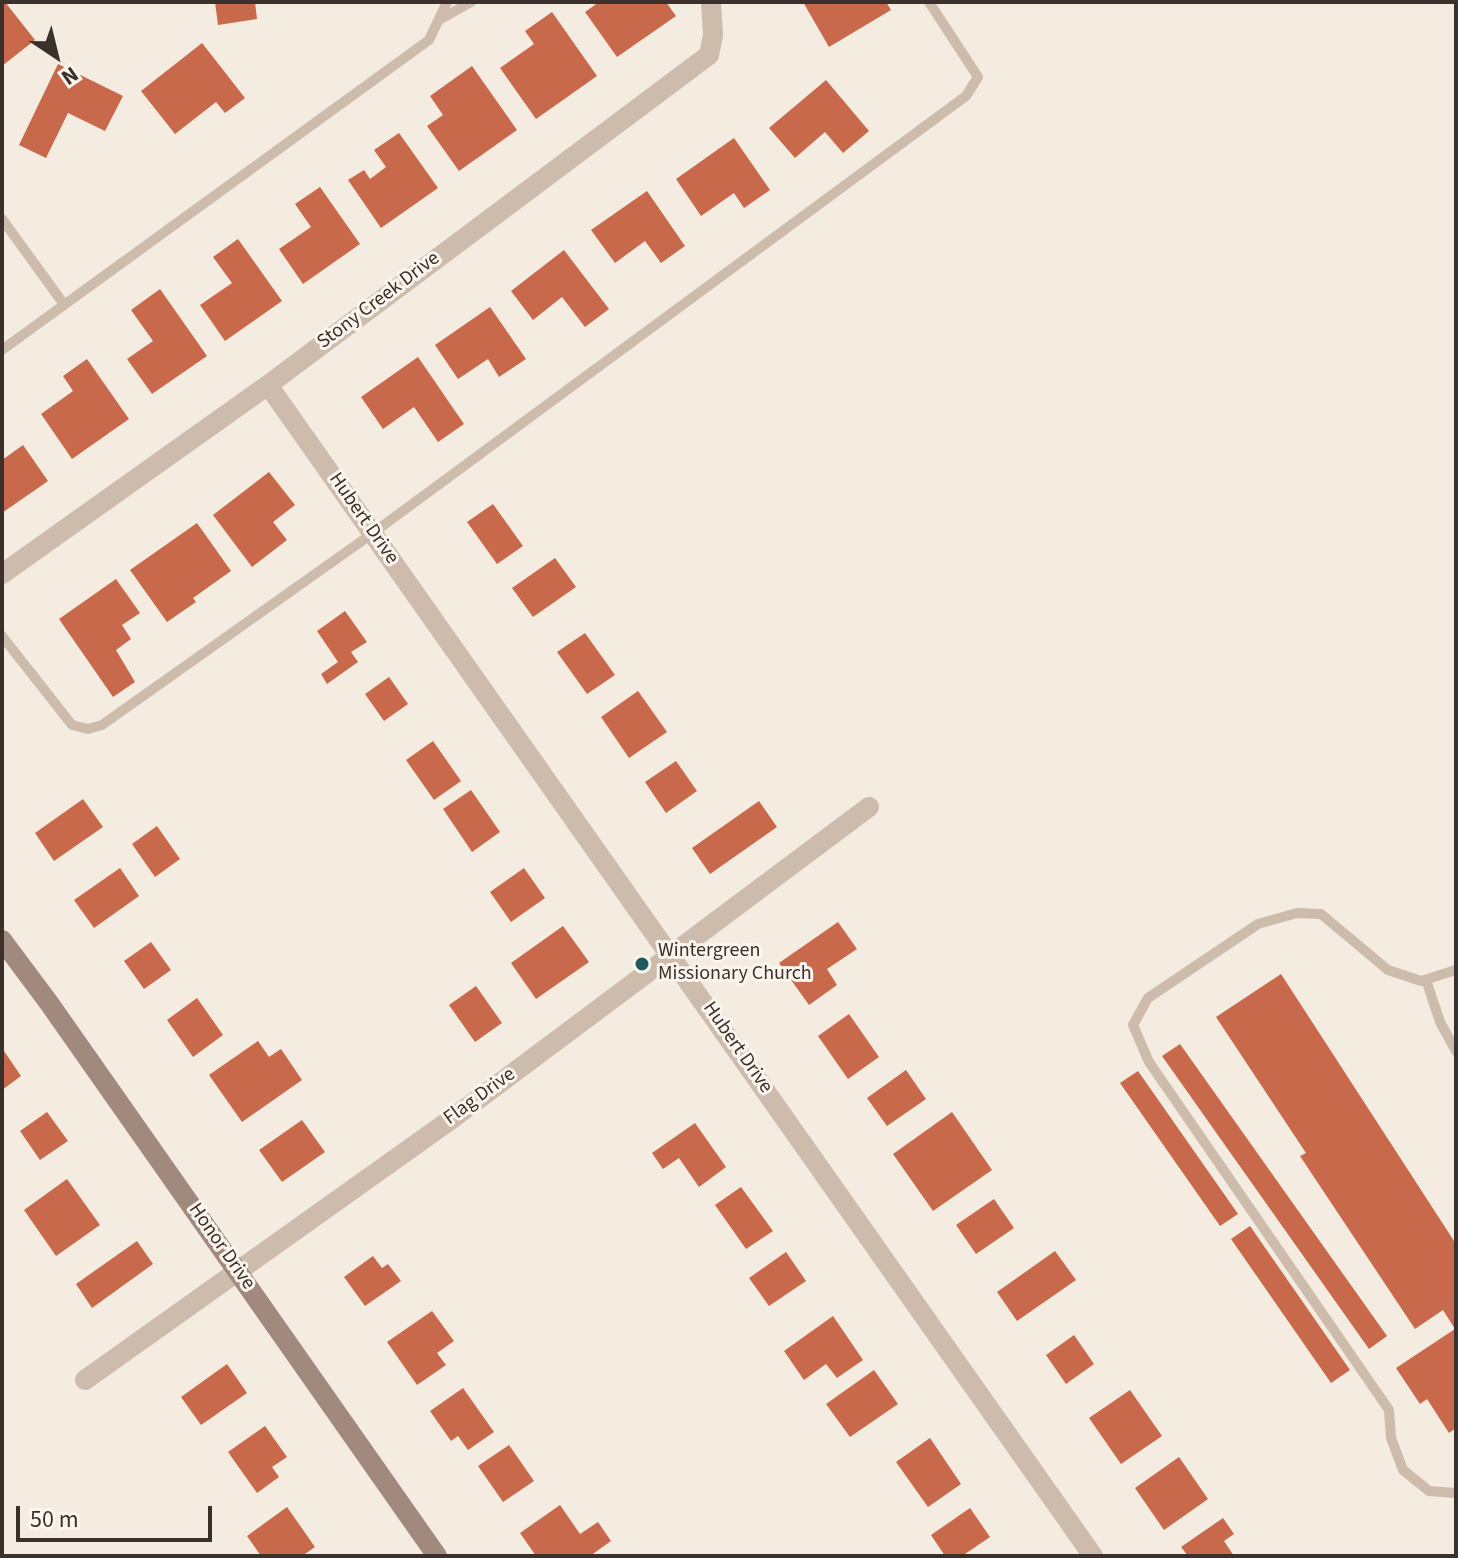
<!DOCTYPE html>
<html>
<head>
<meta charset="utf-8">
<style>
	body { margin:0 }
	#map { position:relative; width:1458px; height:1558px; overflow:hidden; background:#f4ebe1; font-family:"Source Sans 3",sans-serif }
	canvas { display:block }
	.frame { position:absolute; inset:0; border:4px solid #3b302b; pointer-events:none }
	.north { position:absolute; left:16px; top:16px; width:80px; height:80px; -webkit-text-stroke:6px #fbf5ee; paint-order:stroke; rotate:145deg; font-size:22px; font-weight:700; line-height:32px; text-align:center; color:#3b302b }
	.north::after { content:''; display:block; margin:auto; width:28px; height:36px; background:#3b302b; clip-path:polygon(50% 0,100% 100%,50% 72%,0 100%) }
	.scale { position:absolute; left:16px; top:1506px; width:196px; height:36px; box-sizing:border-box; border:4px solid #3b302b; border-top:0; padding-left:10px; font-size:24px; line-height:28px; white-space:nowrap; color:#3b302b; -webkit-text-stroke:6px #fbf5ee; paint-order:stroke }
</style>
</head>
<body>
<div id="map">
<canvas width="1458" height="1558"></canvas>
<div class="frame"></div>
<div class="north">N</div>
<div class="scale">50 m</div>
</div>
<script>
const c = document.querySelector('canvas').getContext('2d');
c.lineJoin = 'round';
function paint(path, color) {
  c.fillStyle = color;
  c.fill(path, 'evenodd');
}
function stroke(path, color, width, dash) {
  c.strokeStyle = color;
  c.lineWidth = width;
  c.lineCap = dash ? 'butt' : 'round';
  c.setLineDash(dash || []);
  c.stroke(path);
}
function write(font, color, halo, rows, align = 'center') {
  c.font = font + ' "Source Sans 3",sans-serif';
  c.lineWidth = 6;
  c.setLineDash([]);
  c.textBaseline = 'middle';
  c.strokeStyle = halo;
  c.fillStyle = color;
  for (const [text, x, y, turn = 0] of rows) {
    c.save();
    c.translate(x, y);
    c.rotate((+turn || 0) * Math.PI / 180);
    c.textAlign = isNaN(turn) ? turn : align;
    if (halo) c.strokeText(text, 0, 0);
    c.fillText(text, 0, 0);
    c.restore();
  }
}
const building = new Path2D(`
	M 2,2 L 5,2 L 35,40 L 2,66 Z
	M 215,2 L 255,2 L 257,19 L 218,25 Z
	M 599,2 L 666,2 L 676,16 L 617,57 L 585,12 Z
	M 803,2 L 886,2 L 891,10 L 829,47 Z
	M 552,12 L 597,76 L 536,119 L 500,68 L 534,44 L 525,31 Z
	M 202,43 L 245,98 L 225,113 L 216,102 L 175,134 L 141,91 Z
	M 58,64 L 123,96 L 105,131 L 68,113 L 46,158 L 19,145 Z
	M 472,66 L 517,130 L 459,171 L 427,126 L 443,115 L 430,96 Z
	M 826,80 L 869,131 L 843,153 L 825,132 L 795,158 L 769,128 Z
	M 399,133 L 438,188 L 381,228 L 348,180 L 364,170 L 370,179 L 386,167 L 374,150 Z
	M 734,138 L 770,190 L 744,208 L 734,193 L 701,216 L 676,179 Z
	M 320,187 L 360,244 L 303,284 L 279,249 L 311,227 L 295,204 Z
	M 647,191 L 685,246 L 661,263 L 645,241 L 615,263 L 591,230 Z
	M 238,239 L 282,301 L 225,341 L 200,305 L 232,283 L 213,257 Z
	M 564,250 L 609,309 L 585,327 L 562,297 L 533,320 L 511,291 Z
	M 160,289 L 207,356 L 152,394 L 127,359 L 153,341 L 131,310 Z
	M 490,307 L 526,359 L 499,377 L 488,359 L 458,379 L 435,345 Z
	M 418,357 L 464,424 L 438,442 L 414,407 L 383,429 L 361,397 Z
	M 87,359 L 129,419 L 72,459 L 41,414 L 73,391 L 63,376 Z
	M 23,445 L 48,481 L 2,513 L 2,460 Z
	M 269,472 L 295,505 L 273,522 L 287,540 L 252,567 L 213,515 Z
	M 493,504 L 523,546 L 497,564 L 467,522 Z
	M 197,523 L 231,571 L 193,598 L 196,602 L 167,622 L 130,570 Z
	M 555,558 L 576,587 L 533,617 L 512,588 Z
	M 116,579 L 140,613 L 122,625 L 131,639 L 116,650 L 135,682 L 113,697 L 59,619 Z
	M 345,611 L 367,642 L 351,652 L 358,662 L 327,684 L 321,674 L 338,662 L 317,631 Z
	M 585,633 L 615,675 L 587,694 L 557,652 Z
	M 389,677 L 408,704 L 384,721 L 365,694 Z
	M 638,691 L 667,732 L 629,758 L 601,717 Z
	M 433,741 L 461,781 L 434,800 L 406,760 Z
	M 676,761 L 697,791 L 666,813 L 645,782 Z
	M 471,790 L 500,832 L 472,852 L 443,809 Z
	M 83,799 L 103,827 L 54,861 L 35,833 Z
	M 759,801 L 777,827 L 710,874 L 692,848 Z
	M 157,826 L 180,859 L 155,877 L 132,844 Z
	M 120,868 L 139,896 L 94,928 L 74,900 Z
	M 524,868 L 545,898 L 511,922 L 490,892 Z
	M 838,922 L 857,949 L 827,969 L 837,985 L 809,1005 L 779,963 Z
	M 563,926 L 589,962 L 536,999 L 511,963 Z
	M 151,942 L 171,970 L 144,989 L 124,961 Z
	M 1281,974 L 1456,1244 L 1456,1428 L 1449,1433 L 1427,1399 L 1420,1404 L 1396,1368 L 1455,1329 L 1443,1310 L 1415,1329 L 1300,1156 L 1306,1153 L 1216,1017 Z
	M 476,986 L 502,1023 L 475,1042 L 449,1005 Z
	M 197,998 L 223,1035 L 193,1057 L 167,1020 Z
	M 849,1014 L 879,1057 L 848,1079 L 818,1036 Z
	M 258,1041 L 269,1057 L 281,1049 L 302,1080 L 242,1122 L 209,1075 Z
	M 1180,1044 L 1387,1336 L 1369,1349 L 1162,1056 Z
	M 2,1048 L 21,1076 L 2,1090 Z
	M 906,1070 L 926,1099 L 887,1126 L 867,1098 Z
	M 1138,1071 L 1238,1214 L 1220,1226 L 1120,1083 Z
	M 47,1112 L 68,1141 L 40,1160 L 20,1131 Z
	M 952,1112 L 992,1170 L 933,1211 L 893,1154 Z
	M 302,1120 L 325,1152 L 282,1182 L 259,1150 Z
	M 695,1123 L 726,1167 L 699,1187 L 679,1158 L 663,1169 L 652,1153 Z
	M 67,1179 L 100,1225 L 56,1256 L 24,1210 Z
	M 741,1187 L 773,1231 L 746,1249 L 715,1205 Z
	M 994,1199 L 1014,1228 L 976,1254 L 956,1225 Z
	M 1250,1226 L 1350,1370 L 1331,1383 L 1231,1239 Z
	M 137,1241 L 153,1264 L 92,1308 L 76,1284 Z
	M 1055,1251 L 1076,1280 L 1017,1321 L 997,1292 Z
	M 786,1252 L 806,1281 L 769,1306 L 749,1278 Z
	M 373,1256 L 382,1268 L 388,1264 L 401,1281 L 365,1306 L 344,1277 Z
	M 432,1311 L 454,1341 L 437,1353 L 446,1365 L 417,1385 L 387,1342 Z
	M 833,1316 L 863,1360 L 837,1378 L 826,1364 L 804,1380 L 784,1351 Z
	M 1074,1335 L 1094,1364 L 1066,1384 L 1046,1355 Z
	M 227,1364 L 247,1393 L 201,1425 L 181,1397 Z
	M 874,1370 L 898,1404 L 850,1437 L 826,1404 Z
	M 463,1388 L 494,1432 L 468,1450 L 458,1436 L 451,1441 L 430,1411 Z
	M 1130,1390 L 1162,1436 L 1121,1464 L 1089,1418 Z
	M 265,1426 L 287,1457 L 272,1467 L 279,1477 L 257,1493 L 228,1452 Z
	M 930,1438 L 961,1484 L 928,1507 L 896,1462 Z
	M 509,1445 L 534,1481 L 503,1502 L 478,1466 Z
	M 1179,1457 L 1208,1499 L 1164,1530 L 1135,1488 Z
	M 560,1505 L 580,1534 L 598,1522 L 611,1541 L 590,1556 L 536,1556 L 520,1533 Z
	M 287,1507 L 315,1547 L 302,1556 L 261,1556 L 247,1536 Z
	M 970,1508 L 990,1537 L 962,1556 L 945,1556 L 931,1535 Z
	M 1223,1518 L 1234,1534 L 1224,1541 L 1234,1556 L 1188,1556 L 1181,1547 Z`);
const lane = new Path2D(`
	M 439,20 L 471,2
	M 2,219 L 63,303
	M 2,350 L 429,40 L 447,2
	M 2,636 L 72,725 L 88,729 L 102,725 L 373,533 L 966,96 L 978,77 L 929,2
	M 1456,970 L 1421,981 L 1388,970 L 1321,914 L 1297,913 L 1258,924 L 1148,998 L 1133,1025 L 1149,1062 L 1389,1410 L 1391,1438 L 1403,1470 L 1429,1491 L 1456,1493
	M 1426,980 L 1440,1022 L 1456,1051`);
const street = new Path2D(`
	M 268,385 L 1093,1556
	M 2,574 L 268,385 L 709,55 L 713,35 L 711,2
	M 85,1380 L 453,1118 L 869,807`);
const secondary = new Path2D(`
	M 2,940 L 49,1003 L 437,1556`);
const markers = [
	[642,964,8,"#1f5a5e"]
];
const streetNames = [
	["Stony Creek Drive",379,301,-37],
	["Hubert Drive",363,519,55],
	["Hubert Drive",737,1048,55],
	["Flag Drive",480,1097,-36],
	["Honor Drive",221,1247,55]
];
const poiNames = [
	["Wintergreen",658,952],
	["Missionary Church",658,975]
];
paint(building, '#c8694b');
stroke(lane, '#cdbbac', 10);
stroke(street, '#cdbbac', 20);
stroke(secondary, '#a18a7d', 20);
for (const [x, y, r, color] of markers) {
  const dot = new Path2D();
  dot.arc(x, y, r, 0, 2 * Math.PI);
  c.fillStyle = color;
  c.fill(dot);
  stroke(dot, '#fbf5ee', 3);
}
write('20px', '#3b302b', '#fbf5ee', streetNames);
write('20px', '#3b302b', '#fbf5ee', poiNames, 'left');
</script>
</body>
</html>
